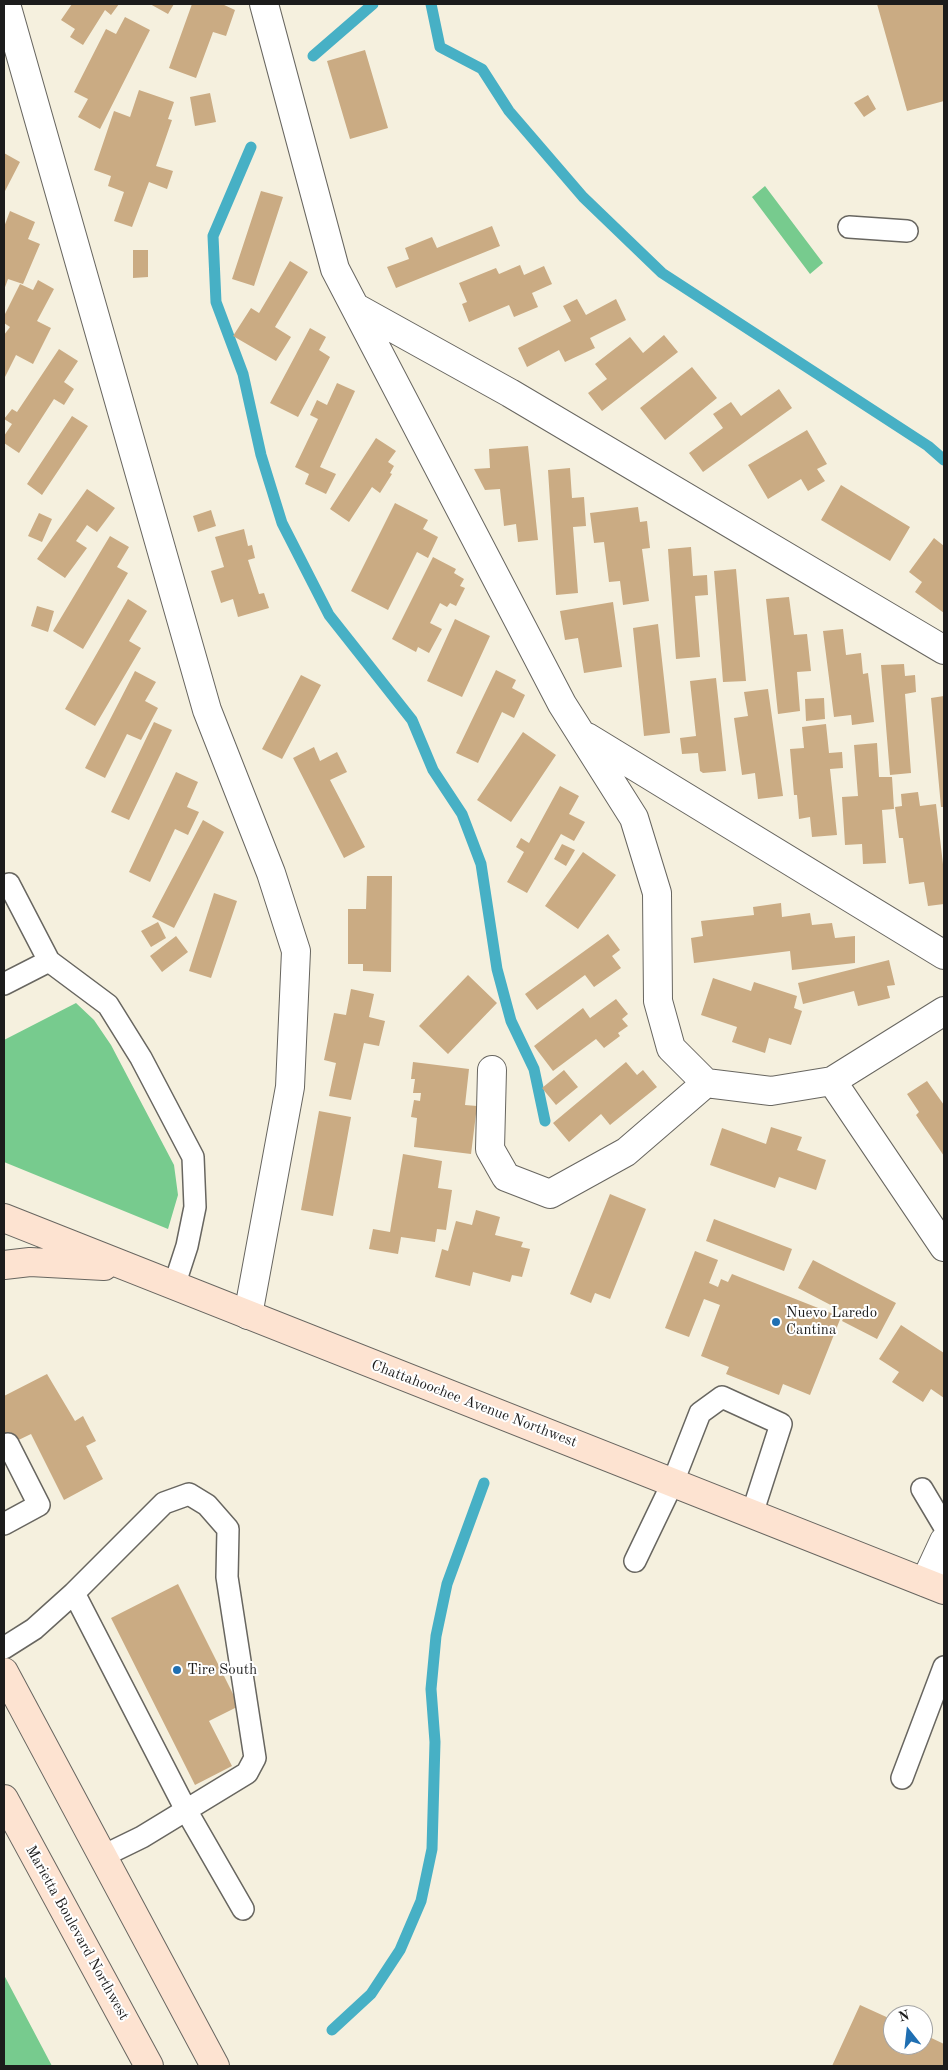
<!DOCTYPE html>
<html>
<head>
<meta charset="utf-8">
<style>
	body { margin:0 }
	#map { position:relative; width:948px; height:2070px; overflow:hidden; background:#f5f0de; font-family:"Old Standard TT",serif }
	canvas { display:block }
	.frame { position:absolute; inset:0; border:5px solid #1c1c1c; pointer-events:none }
	.north { position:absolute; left:883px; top:2005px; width:50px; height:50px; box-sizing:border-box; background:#fff; border:1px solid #a4a4a4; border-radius:50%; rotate:344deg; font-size:14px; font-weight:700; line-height:20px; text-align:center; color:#1c1c1c }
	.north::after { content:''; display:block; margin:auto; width:18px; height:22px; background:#1f6fb2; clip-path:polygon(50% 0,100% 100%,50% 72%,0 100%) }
</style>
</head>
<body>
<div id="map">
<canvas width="948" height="2070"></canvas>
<div class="frame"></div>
<div class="north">N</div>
</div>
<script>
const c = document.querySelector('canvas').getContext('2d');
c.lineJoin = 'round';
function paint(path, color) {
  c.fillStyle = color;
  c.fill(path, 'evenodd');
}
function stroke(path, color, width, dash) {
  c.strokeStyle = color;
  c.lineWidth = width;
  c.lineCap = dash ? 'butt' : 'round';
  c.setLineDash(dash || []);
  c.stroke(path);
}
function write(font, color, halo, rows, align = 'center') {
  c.font = font + ' "Old Standard TT",serif';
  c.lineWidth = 4;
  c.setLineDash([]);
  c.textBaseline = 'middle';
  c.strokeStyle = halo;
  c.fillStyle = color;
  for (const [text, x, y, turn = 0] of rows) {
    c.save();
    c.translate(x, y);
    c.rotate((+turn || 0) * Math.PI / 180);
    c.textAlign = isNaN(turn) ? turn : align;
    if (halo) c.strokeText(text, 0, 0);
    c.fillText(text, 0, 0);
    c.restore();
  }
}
const green = new Path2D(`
	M 765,186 L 823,263 L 810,274 L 752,197 Z
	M 76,1003 L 94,1020 L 111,1045 L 174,1165 L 178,1195 L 168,1229 L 4,1162 L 4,1040 Z
	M 4,1975 L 52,2066 L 4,2066 Z`);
const stream = new Path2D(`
	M 431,4 L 440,47 L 482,69 L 509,111 L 583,197 L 662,273 L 928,446 L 944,460
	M 313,56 L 373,4
	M 251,147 L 213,236 L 216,302 L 243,374 L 261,455 L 282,523 L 329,615 L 412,720 L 433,770 L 462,814 L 481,864 L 497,969 L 511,1021 L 534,1069 L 545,1121
	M 332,2030 L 371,1994 L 400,1950 L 421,1901 L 432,1849 L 435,1742 L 431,1689 L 436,1636 L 447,1584 L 484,1483`);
const building = new Path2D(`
	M 72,4 L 119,4 L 111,15 L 105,10 L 83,45 L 70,37 L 75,29 L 61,20 Z
	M 150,4 L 174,4 L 168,14 Z
	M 192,4 L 222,4 L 235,10 L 226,36 L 213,32 L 196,78 L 169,68 Z
	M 877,4 L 944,4 L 944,101 L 907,111 Z
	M 125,17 L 150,30 L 100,129 L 78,117 L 88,99 L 74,92 L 106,29 L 116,34 Z
	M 365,50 L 388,128 L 350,139 L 327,61 Z
	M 139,90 L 174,102 L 168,119 L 172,120 L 156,166 L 173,171 L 167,189 L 149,182 L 132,227 L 114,221 L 124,192 L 108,186 L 111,176 L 94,170 L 114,111 L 130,117 Z
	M 210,93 L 216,122 L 195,126 L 190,97 Z
	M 868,95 L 876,109 L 864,117 L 854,103 Z
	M 4,153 L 20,162 L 4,193 Z
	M 261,191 L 283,197 L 254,286 L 232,279 Z
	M 10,211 L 35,222 L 28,239 L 40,244 L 23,284 L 8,279 L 4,290 L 4,227 Z
	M 492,226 L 500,246 L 396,288 L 387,267 L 409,259 L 405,248 L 432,237 L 437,248 Z
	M 133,250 L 148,250 L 148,277 L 133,278 Z
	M 290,261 L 308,272 L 275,327 L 291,337 L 276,361 L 233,336 L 251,308 L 259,313 Z
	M 520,265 L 524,275 L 544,266 L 552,284 L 532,293 L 538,307 L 514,317 L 509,305 L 469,322 L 462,304 L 467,302 L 459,283 L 496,268 L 499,274 Z
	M 38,280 L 54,289 L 37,321 L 51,328 L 33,364 L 16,355 L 4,379 L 4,335 L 10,327 L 4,323 L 4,316 L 20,284 L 33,290 Z
	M 577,299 L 586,315 L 616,299 L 626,320 L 590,338 L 595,348 L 565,362 L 559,350 L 527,367 L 518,348 L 571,321 L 563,306 Z
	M 310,328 L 326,337 L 319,350 L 330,357 L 298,417 L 270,403 Z
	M 664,335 L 678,352 L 602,411 L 588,393 L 607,379 L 595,364 L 630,337 L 643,353 Z
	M 59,349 L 78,361 L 64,382 L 74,389 L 64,405 L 54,399 L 19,453 L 4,443 L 4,436 L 12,424 L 4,419 L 12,409 L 17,412 Z
	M 692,367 L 717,398 L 665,440 L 640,408 Z
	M 337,383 L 355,391 L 320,467 L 336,474 L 326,494 L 305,484 L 309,474 L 295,467 L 318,419 L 310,415 L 317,400 L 327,405 Z
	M 779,389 L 792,408 L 703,472 L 689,453 L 723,428 L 713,414 L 731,402 L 741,416 Z
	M 72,416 L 88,426 L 42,495 L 27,484 Z
	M 807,430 L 827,464 L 817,469 L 825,481 L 808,491 L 801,479 L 768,499 L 748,465 Z
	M 376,438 L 396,451 L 388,462 L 394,466 L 390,473 L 392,474 L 380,493 L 372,487 L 349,522 L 330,509 Z
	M 528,446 L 538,540 L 518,542 L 516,524 L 504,526 L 500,489 L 485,490 L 474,469 L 490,468 L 489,449 Z
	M 570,468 L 572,498 L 584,497 L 586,526 L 573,527 L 578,593 L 556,595 L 548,470 Z
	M 841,485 L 910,527 L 890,561 L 821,520 Z
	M 87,489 L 115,508 L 97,532 L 87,525 L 76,541 L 87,548 L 65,578 L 37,559 Z
	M 395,503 L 428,520 L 423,529 L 438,537 L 428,558 L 417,552 L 388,610 L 351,591 Z
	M 638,507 L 640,522 L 647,521 L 650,548 L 642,549 L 649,601 L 623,605 L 620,581 L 609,582 L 604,542 L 594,543 L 590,513 Z
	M 211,510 L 216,526 L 198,532 L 193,516 Z
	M 39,513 L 52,519 L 42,542 L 28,536 Z
	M 244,529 L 248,546 L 252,545 L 255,558 L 248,560 L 259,594 L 264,593 L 269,608 L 238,617 L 233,599 L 221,603 L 211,571 L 224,567 L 215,537 Z
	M 110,536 L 129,547 L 117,567 L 128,573 L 83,649 L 53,631 Z
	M 934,538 L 944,546 L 944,613 L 915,592 L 922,582 L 909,572 Z
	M 691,547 L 693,576 L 707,575 L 708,595 L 695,596 L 700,657 L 676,659 L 668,549 Z
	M 433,557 L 456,569 L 454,573 L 464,579 L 460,586 L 465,588 L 456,606 L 450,603 L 447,607 L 440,603 L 430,623 L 442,629 L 429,653 L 418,647 L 416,652 L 392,639 Z
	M 736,569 L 746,681 L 723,682 L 714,571 Z
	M 789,597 L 794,635 L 807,634 L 811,671 L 797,672 L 800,711 L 778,714 L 766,599 Z
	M 128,599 L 147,611 L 129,641 L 141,648 L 95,726 L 65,709 Z
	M 613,602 L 622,667 L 584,673 L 578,638 L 565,640 L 560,611 Z
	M 37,606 L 54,611 L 48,632 L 31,626 Z
	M 455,619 L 490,636 L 462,697 L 427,681 Z
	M 658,624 L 670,733 L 644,736 L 633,628 Z
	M 843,629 L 846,655 L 861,653 L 863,674 L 868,673 L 874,722 L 852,725 L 851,715 L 834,717 L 823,631 Z
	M 904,664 L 905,676 L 915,675 L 916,692 L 905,694 L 911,773 L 890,775 L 881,665 Z
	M 496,670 L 516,680 L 512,688 L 525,695 L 514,718 L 502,712 L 478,763 L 456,753 Z
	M 135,671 L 156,682 L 145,701 L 158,708 L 141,740 L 127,734 L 105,778 L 85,768 Z
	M 301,675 L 321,685 L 282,759 L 262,749 Z
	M 716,678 L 726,771 L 703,773 L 700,771 L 698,753 L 682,754 L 680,738 L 696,736 L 690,681 Z
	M 768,689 L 783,796 L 758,799 L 755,773 L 742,775 L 734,718 L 748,716 L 744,692 Z
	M 944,696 L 944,807 L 941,807 L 931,698 Z
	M 824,698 L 825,719 L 806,721 L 805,699 Z
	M 154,722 L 172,730 L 129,820 L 111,812 Z
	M 826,724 L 829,753 L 842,752 L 843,768 L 830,769 L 837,835 L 812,837 L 810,817 L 799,819 L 797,795 L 794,795 L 790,749 L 804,748 L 802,727 Z
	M 523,732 L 556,755 L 511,822 L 477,800 Z
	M 877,743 L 879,777 L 892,777 L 894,809 L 882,810 L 886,863 L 863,864 L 862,844 L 845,845 L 842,797 L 858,796 L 854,745 Z
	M 314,747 L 320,761 L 337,752 L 347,772 L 330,780 L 365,847 L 344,858 L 293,758 Z
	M 176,772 L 198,782 L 187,807 L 199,812 L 188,835 L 175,829 L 150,882 L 129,872 Z
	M 560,786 L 579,796 L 569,814 L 585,822 L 574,841 L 561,834 L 527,893 L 507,882 L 524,852 L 516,847 L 521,838 L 529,843 Z
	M 918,792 L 920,806 L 936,804 L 944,873 L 944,904 L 928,906 L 924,882 L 909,884 L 903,838 L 899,838 L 895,807 L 902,806 L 901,794 Z
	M 203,820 L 224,832 L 174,928 L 152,917 Z
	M 562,844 L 575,850 L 566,866 L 554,859 Z
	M 583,852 L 616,875 L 578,929 L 545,906 Z
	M 367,876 L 392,876 L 391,972 L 363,971 L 363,964 L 348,964 L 348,909 L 366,909 Z
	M 214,893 L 237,901 L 211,978 L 189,971 Z
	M 781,903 L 782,917 L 810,913 L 812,925 L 832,923 L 835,938 L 855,936 L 855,963 L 792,970 L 790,951 L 694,963 L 691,938 L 703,936 L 701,921 L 754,915 L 753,907 Z
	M 158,922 L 166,938 L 151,947 L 141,931 Z
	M 608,934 L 620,950 L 612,956 L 621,968 L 594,987 L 585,975 L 537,1010 L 525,994 Z
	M 176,936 L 188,952 L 162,972 L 150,956 Z
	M 889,960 L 895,985 L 887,986 L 890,998 L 858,1006 L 854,991 L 803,1004 L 798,983 Z
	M 468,975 L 497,1003 L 448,1054 L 419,1026 Z
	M 713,978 L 751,991 L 754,982 L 797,996 L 794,1008 L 802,1011 L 791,1045 L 769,1038 L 765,1053 L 732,1042 L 737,1027 L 701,1015 Z
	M 351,989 L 374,994 L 369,1017 L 385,1021 L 379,1046 L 364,1043 L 351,1100 L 329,1096 L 336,1063 L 324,1060 L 334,1013 L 346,1015 Z
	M 616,999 L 628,1014 L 622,1019 L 628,1026 L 618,1033 L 620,1036 L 604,1048 L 596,1039 L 553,1071 L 534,1046 L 583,1008 L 590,1018 Z
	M 413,1062 L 469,1069 L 465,1105 L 477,1106 L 471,1154 L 414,1147 L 417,1118 L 411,1117 L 414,1100 L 420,1101 L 421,1093 L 413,1093 L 415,1079 L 411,1079 Z
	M 626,1062 L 637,1075 L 643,1070 L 657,1087 L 610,1125 L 601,1114 L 569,1142 L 553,1123 Z
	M 564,1070 L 578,1087 L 556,1105 L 542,1088 Z
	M 927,1081 L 944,1105 L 944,1156 L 916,1115 L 919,1112 L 907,1094 Z
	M 319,1111 L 351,1117 L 333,1216 L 301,1210 Z
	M 771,1127 L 802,1137 L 797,1150 L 826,1160 L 816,1190 L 779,1177 L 775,1188 L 710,1165 L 722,1128 L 766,1144 Z
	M 403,1154 L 442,1161 L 438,1188 L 452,1190 L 446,1230 L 437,1229 L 435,1242 L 401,1237 L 398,1254 L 369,1249 L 373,1229 L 390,1232 Z
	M 610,1194 L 646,1209 L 610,1299 L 595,1293 L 591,1303 L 570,1294 Z
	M 476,1210 L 500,1217 L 495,1235 L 523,1242 L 521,1247 L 530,1249 L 522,1277 L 512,1275 L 510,1282 L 473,1272 L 470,1286 L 435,1277 L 442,1249 L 448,1251 L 456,1221 L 472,1225 Z
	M 714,1219 L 792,1249 L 784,1271 L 706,1241 Z
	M 695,1251 L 718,1260 L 709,1283 L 718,1287 L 721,1279 L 728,1282 L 732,1274 L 841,1317 L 810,1395 L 783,1384 L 779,1395 L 726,1374 L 729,1367 L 701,1356 L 720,1305 L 704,1299 L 689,1337 L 665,1328 Z
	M 813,1260 L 896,1303 L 877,1339 L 842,1321 L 846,1313 L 798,1288 Z
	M 901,1325 L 944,1353 L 944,1398 L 931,1389 L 923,1402 L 892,1382 L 899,1372 L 879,1359 Z
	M 47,1374 L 75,1421 L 83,1416 L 96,1441 L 86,1446 L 103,1479 L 64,1500 L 31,1434 L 4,1447 L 4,1396 Z
	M 178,1584 L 239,1706 L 209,1721 L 232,1766 L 195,1785 L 111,1618 Z
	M 860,2005 L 893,2020 L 893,2045 L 923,2045 L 923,2034 L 944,2044 L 944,2066 L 832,2066 Z`);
const lane = new Path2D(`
	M 849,227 L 907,231
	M 4,887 L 9,884 L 49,961 L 4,984
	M 49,961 L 108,1005 L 141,1058 L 193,1157 L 195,1207 L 187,1246 L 174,1286
	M 922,1489 L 944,1526
	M 4,1524 L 39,1505 L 8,1444
	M 635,1561 L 673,1482 L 700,1413 L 722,1397 L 781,1424 L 752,1514
	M 74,1593 L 164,1503 L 189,1494 L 207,1505 L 228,1529 L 227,1577 L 255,1758 L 247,1773 L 142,1837 L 103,1856
	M 4,1648 L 34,1629 L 74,1593 L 186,1810 L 243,1909
	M 902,1778 L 944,1667`);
const street = new Path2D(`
	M 6,4 L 207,710 L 271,873 L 296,951 L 290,1087 L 248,1315
	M 264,4 L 335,269 L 562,704 L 634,818 L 657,893 L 658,1001 L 671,1048 L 706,1083 L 771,1091 L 832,1081 L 944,1011
	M 355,307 L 510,393 L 944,650
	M 587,737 L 944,955
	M 492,1070 L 490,1149 L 506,1177 L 550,1194 L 626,1152 L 706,1083
	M 832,1081 L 944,1247
	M 925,1582 L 944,1541`);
const secondary = new Path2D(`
	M 4,1218 L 944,1590
	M 4,1265 L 30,1262 L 104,1266
	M 4,1672 L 215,2066
	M 4,1799 L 149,2066`);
const markers = [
	[776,1322,5,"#1f6fb2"],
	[177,1670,5,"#1f6fb2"]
];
const poiNames = [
	["Nuevo Laredo",786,1313],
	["Cantina",786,1330],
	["Tire South",187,1670]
];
const streetNames = [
	["Chattahoochee Avenue Northwest",474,1404,21],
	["Marietta Boulevard Northwest",77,1933,61]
];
paint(green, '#77cb8e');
stroke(stream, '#47b0c5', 11);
paint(building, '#caab83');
stroke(lane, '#686660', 24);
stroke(street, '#686660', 30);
stroke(secondary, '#686660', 30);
stroke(lane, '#fff', 21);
stroke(street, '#fff', 28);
stroke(secondary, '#fde3d1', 28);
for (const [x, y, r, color] of markers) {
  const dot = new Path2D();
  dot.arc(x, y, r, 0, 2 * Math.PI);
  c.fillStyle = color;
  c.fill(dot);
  stroke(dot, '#fff', 2);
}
write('15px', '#1c1c1c', '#fff', poiNames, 'left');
write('15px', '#1c1c1c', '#fff', streetNames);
</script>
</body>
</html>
